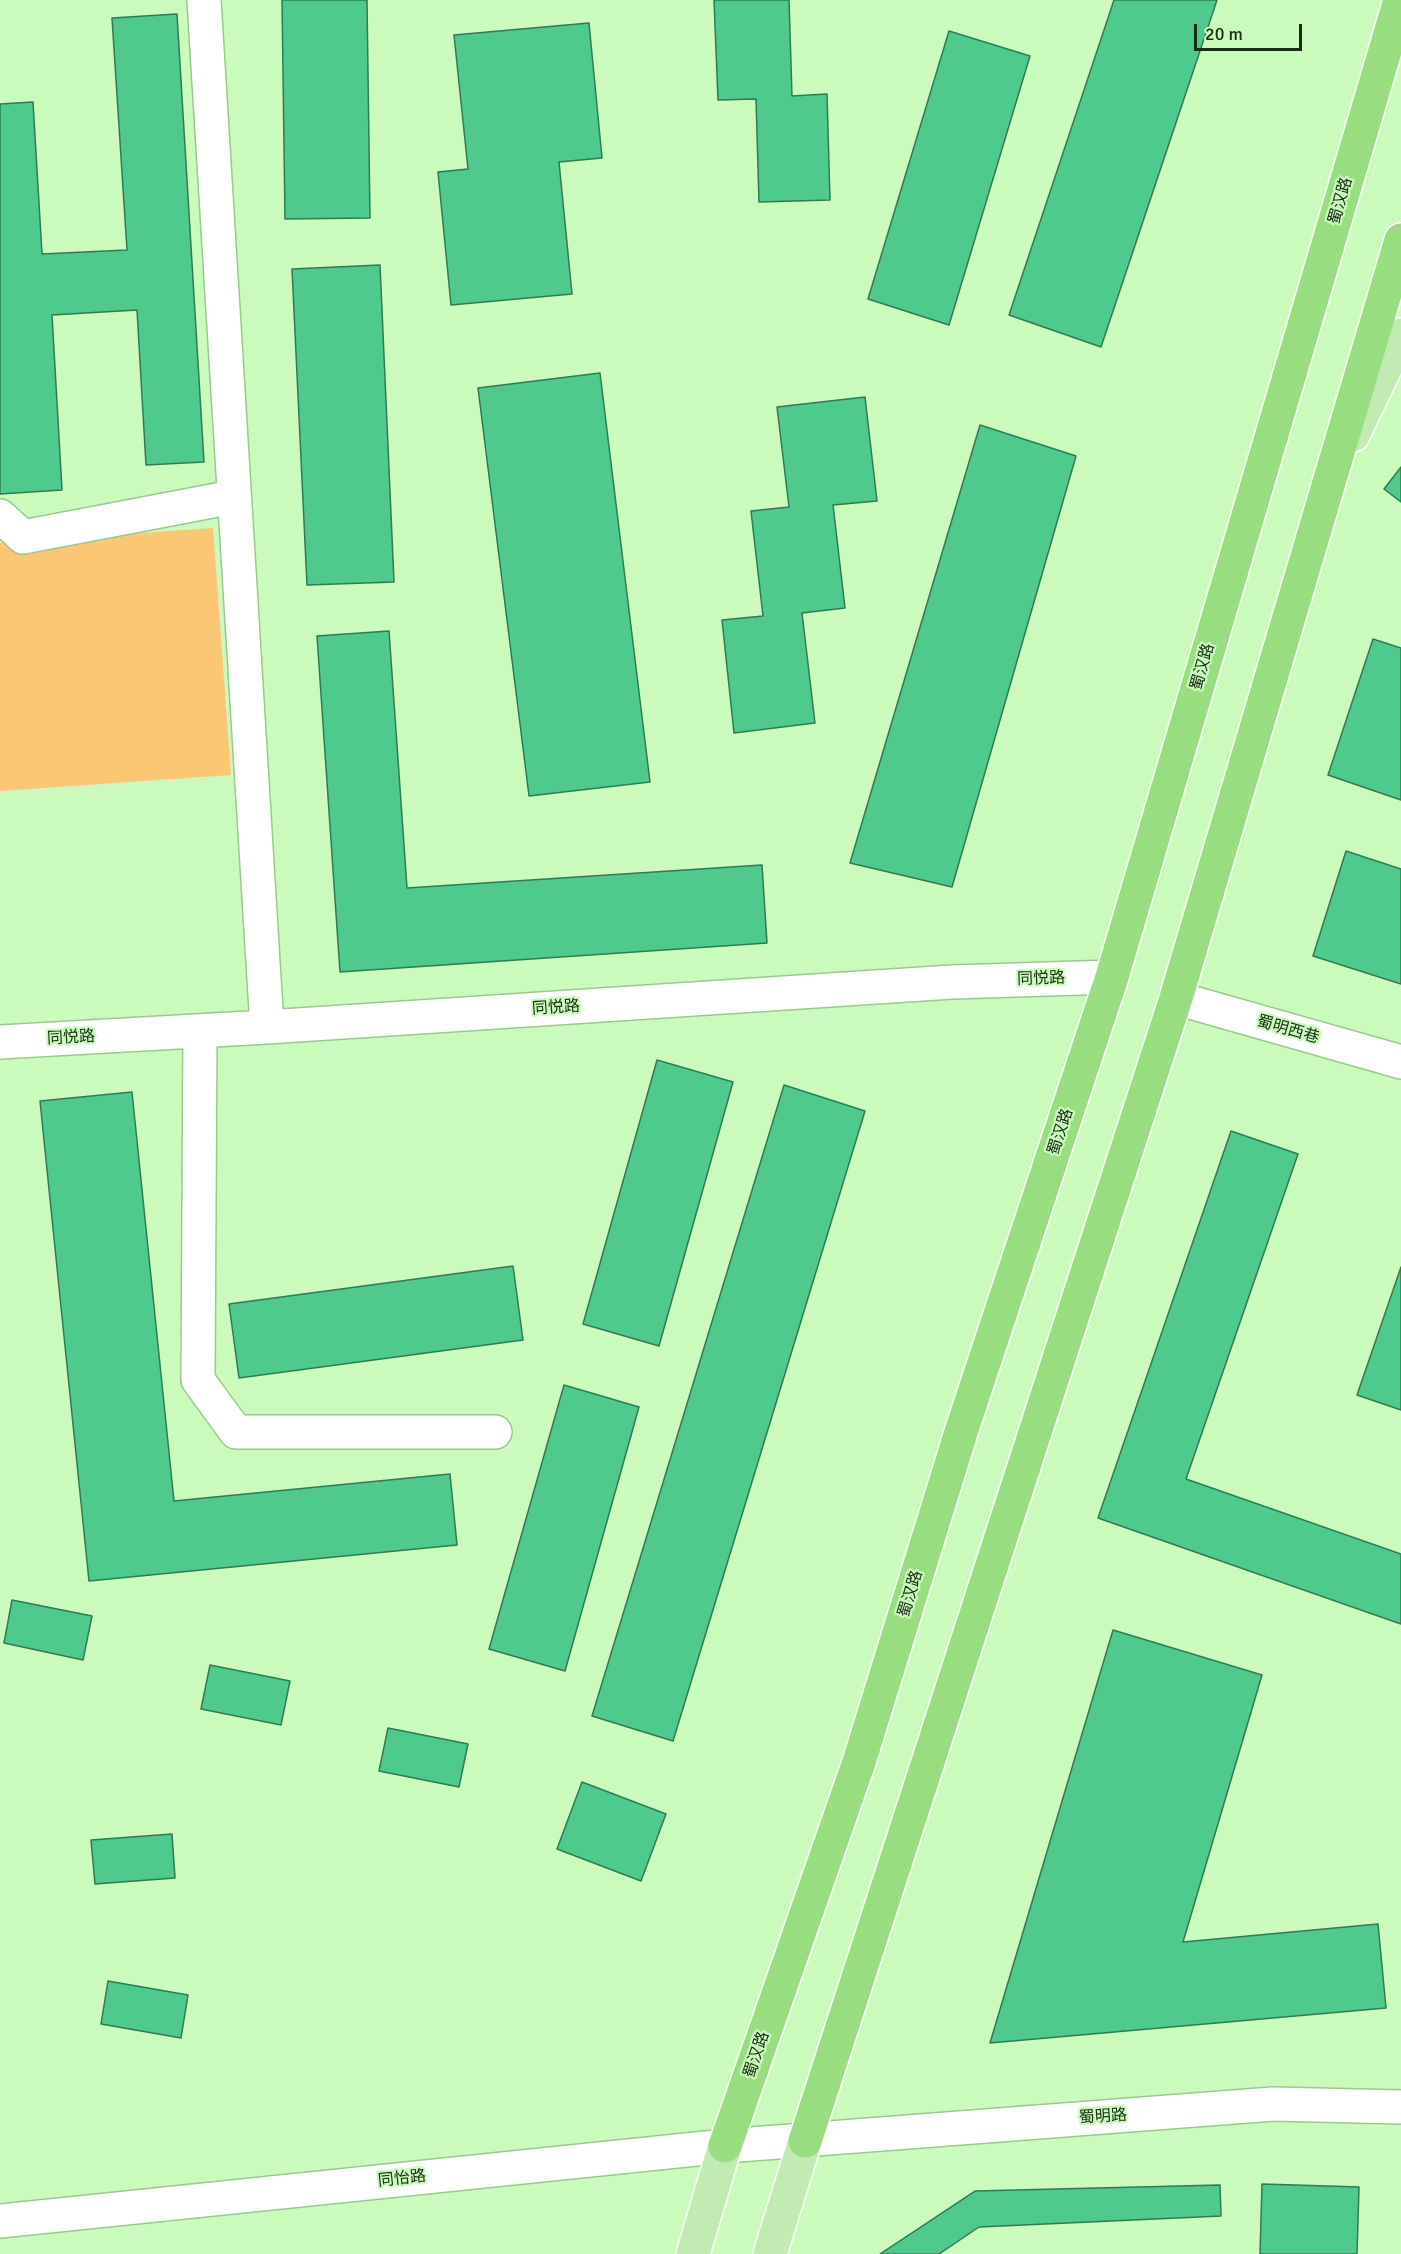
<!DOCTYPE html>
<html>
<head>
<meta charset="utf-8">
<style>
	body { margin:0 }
	#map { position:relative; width:1401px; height:2254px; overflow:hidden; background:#cafabc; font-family:Signika,sans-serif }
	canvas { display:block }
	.scale { position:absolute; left:1194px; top:24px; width:108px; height:27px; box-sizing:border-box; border:3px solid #1a2c15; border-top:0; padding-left:8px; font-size:18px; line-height:21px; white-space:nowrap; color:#1a2c15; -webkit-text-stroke:4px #cafabc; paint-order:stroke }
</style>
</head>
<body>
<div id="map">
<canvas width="1401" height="2254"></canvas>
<div class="scale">20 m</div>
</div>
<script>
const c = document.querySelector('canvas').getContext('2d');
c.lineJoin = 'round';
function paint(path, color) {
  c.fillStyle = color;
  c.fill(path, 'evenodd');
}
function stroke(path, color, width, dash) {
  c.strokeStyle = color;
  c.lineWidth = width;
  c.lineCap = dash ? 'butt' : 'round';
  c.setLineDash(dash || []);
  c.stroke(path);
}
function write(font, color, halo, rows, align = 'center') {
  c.font = font + ' Signika,"Noto Sans SC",sans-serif';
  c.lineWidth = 4.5;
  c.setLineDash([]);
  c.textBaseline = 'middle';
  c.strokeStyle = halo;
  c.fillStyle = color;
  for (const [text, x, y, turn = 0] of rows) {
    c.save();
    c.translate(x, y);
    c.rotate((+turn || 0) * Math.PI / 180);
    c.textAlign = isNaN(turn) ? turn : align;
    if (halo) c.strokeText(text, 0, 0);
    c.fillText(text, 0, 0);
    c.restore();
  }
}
const green = new Path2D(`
	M 213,528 L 231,775 L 0,791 L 0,543 Z`);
const building = new Path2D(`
	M 282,0 L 367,0 L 370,218 L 285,219 Z
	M 714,0 L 789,0 L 792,96 L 827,94 L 830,200 L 759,202 L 756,99 L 718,100 Z
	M 1114,0 L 1217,0 L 1101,347 L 1009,315 Z
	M 177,14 L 204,462 L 146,465 L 137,310 L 52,315 L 62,490 L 0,494 L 0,104 L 33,102 L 42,254 L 127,250 L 112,18 Z
	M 589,23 L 602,158 L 559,162 L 572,294 L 451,305 L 438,172 L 468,169 L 454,35 Z
	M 949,31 L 1030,56 L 949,325 L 868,299 Z
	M 380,265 L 394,582 L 307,585 L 292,269 Z
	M 600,373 L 650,782 L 529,796 L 478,388 Z
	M 865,397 L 877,501 L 833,505 L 845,608 L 802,613 L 815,723 L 734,733 L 722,620 L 763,616 L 751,511 L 789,507 L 777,407 Z
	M 980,425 L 1076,456 L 952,887 L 850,863 Z
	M 1401,467 L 1401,502 L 1384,489 Z
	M 389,631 L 407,888 L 762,865 L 767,943 L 340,972 L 317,636 Z
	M 1373,639 L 1401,648 L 1401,800 L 1328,775 Z
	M 1346,851 L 1401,869 L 1401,984 L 1313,956 Z
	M 657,1060 L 733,1082 L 659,1346 L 583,1324 Z
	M 784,1085 L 865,1111 L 673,1741 L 592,1716 Z
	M 132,1092 L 174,1501 L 450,1474 L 457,1545 L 89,1581 L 40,1101 Z
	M 1231,1131 L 1298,1154 L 1186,1479 L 1401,1554 L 1401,1624 L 1098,1518 Z
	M 513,1266 L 523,1340 L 239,1378 L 229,1304 Z
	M 1401,1267 L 1401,1410 L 1357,1395 Z
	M 564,1385 L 639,1407 L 565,1671 L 489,1649 Z
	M 12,1600 L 92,1616 L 83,1660 L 4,1643 Z
	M 1113,1630 L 1262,1675 L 1183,1942 L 1378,1924 L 1386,2008 L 990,2043 Z
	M 210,1665 L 290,1681 L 281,1725 L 201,1709 Z
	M 388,1728 L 468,1744 L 459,1787 L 379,1771 Z
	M 582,1782 L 666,1814 L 641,1881 L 557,1849 Z
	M 172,1834 L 175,1878 L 95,1884 L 91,1840 Z
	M 108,1981 L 188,1995 L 181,2038 L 101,2024 Z
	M 1262,2184 L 1359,2187 L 1357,2254 L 1260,2254 Z
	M 1220,2185 L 1221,2216 L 979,2227 L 939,2254 L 880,2254 L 975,2191 Z`);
const minor = new Path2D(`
	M 204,0 L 267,1027
	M 0,516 L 23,537 L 233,497
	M 1176,998 L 1401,1062
	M 200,1031 L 198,1380 L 236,1432 L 495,1432
	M 0,1042 L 267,1027 L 952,982 L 1112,977
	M 0,2221 L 725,2146 L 1273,2104 L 1401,2107`);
const major = new Path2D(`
	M 1353,435 L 1401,335
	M 693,2254 L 725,2146
	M 770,2254 L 805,2141`);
const highway = new Path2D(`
	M 805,2141 L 1176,998 L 1401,240
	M 725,2146 L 859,1762 L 962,1429 L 1112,977 L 1400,0`);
const streetNames = [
	["蜀汉路",1341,201,-74],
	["蜀汉路",1203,667,-74],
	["同悦路",1041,979,-2],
	["同悦路",556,1008,-4],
	["蜀明西巷",1288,1030,16],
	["同悦路",71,1038,-3],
	["蜀汉路",1061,1132,-72],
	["蜀汉路",911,1594,-73],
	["蜀汉路",757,2055,-71],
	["蜀明路",1103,2117,-4],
	["同怡路",402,2179,-6]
];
paint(green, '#fbc774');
paint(building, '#4eca8c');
stroke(building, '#2f7b55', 1.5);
stroke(minor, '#9bc98d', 36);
stroke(major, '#fff', 36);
stroke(highway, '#fff', 36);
stroke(minor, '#fff', 33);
stroke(major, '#c1ebb3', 33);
stroke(highway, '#98de81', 33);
write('16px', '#1a2c15', '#cafabc', streetNames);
</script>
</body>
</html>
